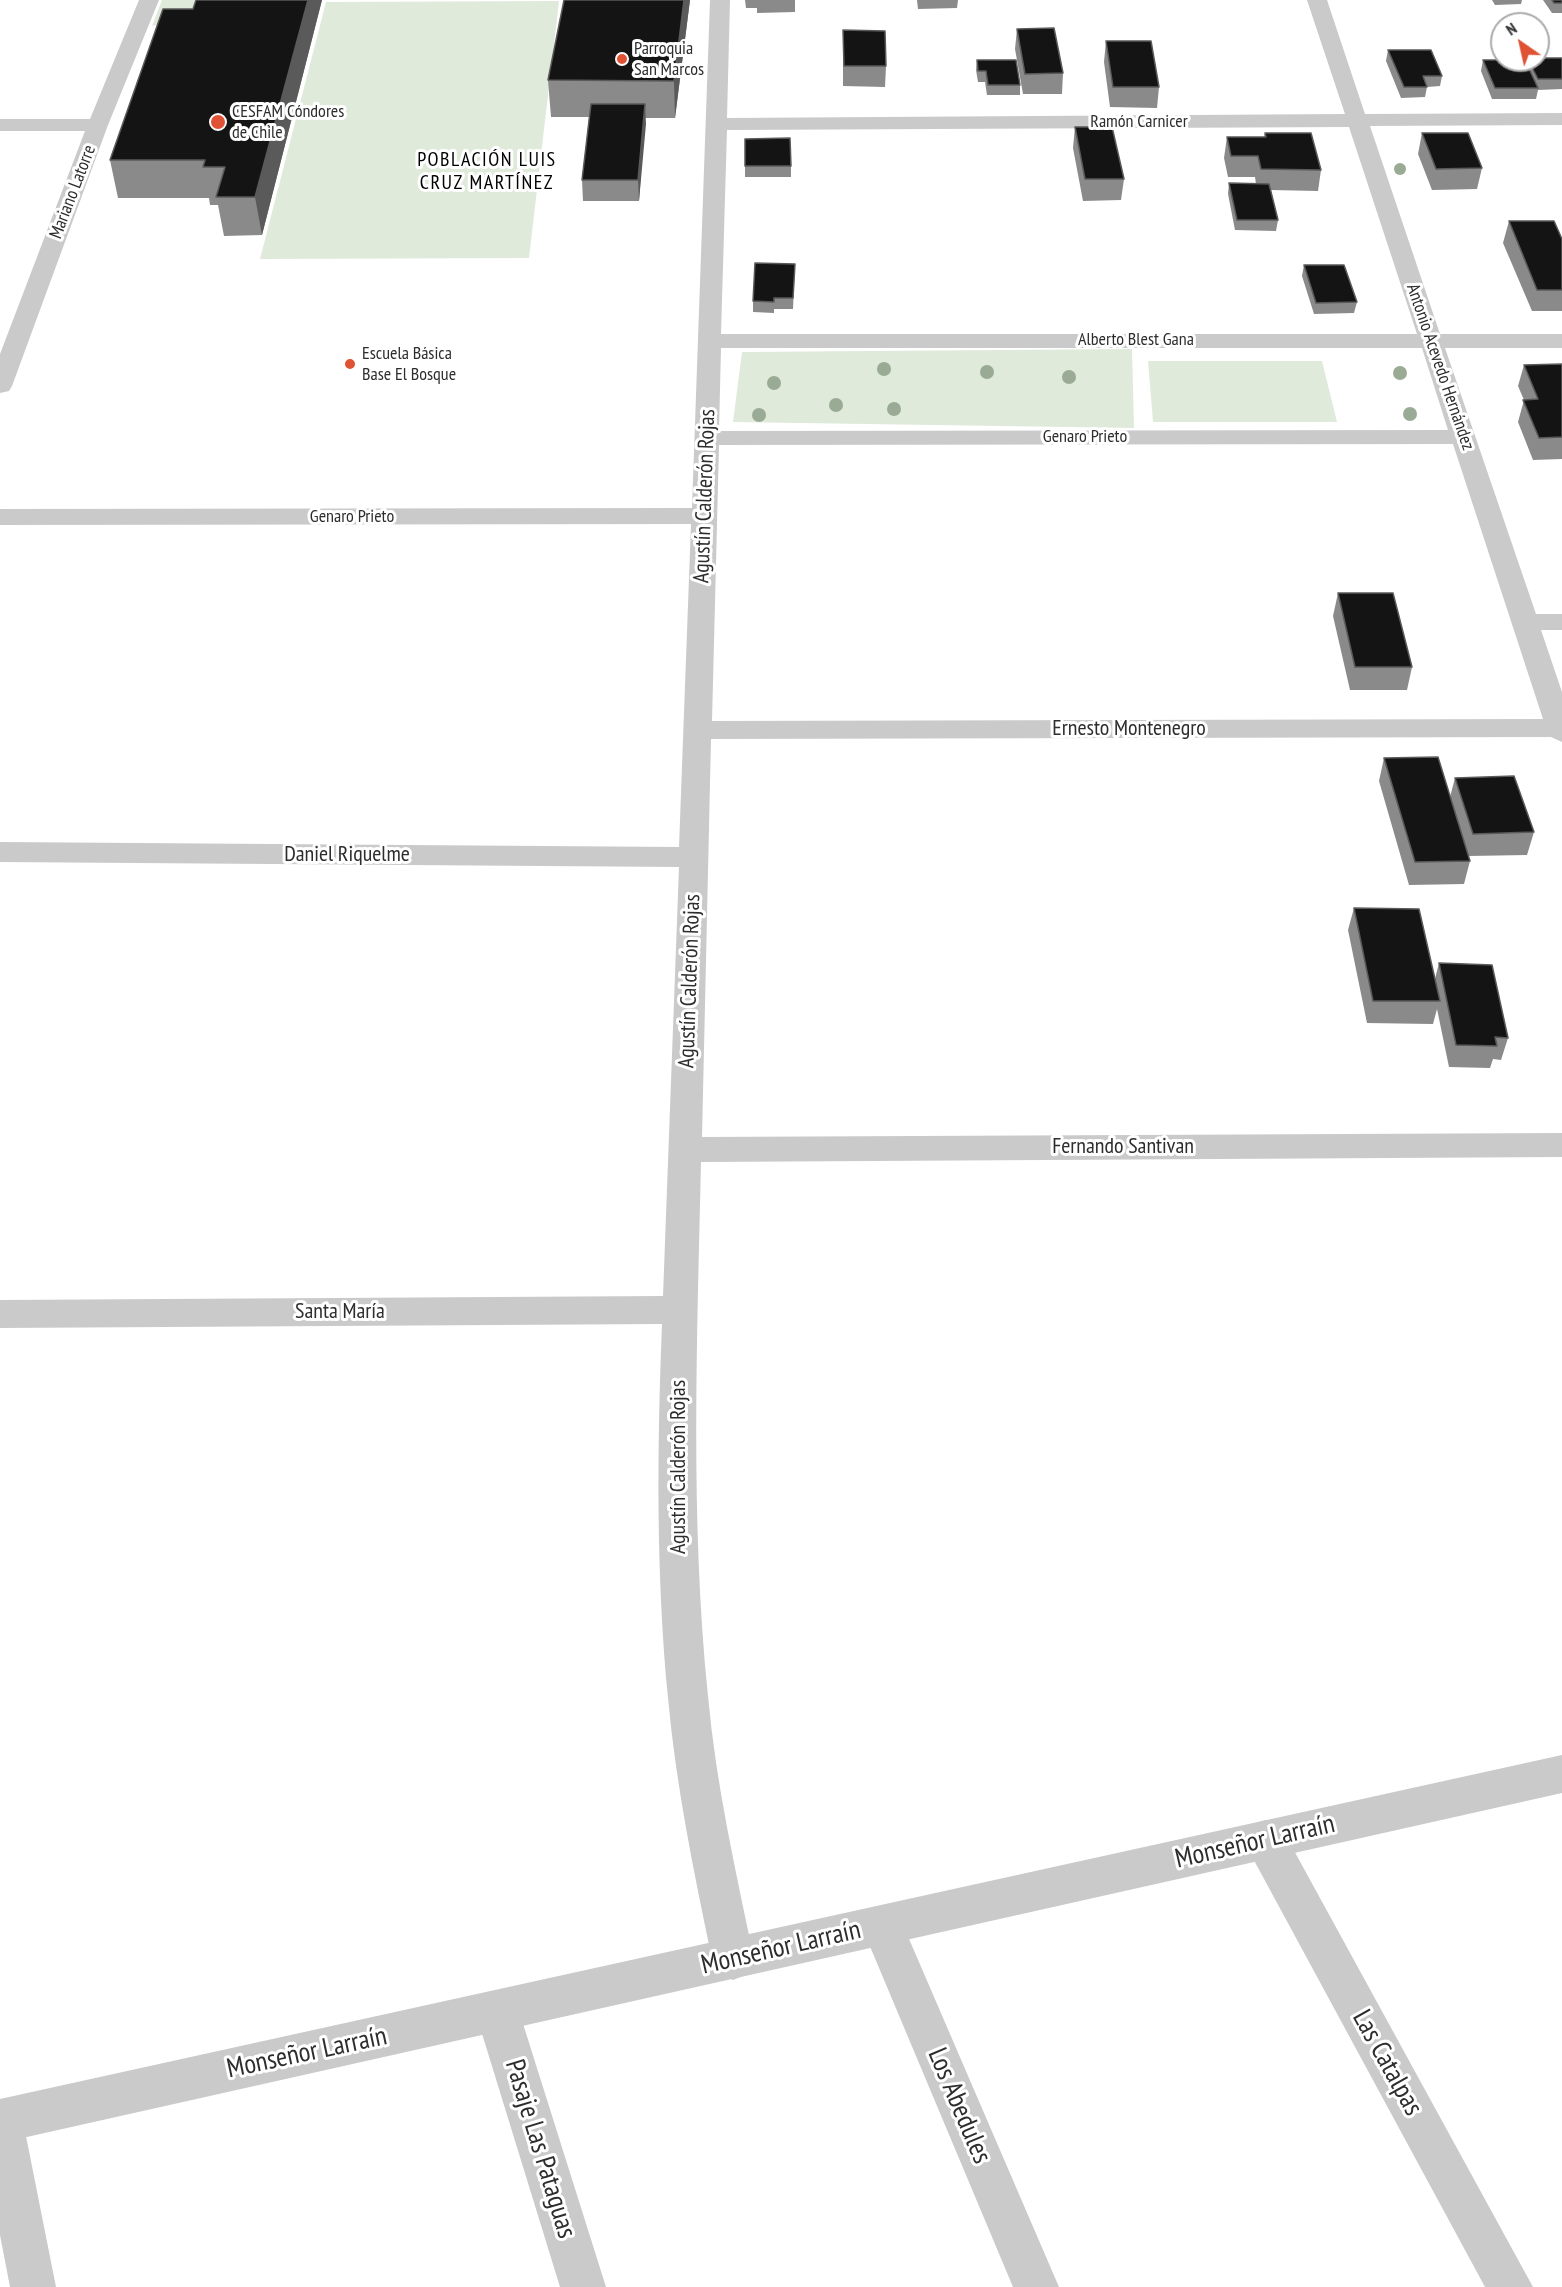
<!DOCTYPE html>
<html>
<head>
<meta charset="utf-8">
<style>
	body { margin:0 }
	#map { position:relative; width:1562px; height:2287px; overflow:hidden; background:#fff; font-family:"PT Sans Narrow",sans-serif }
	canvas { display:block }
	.north { position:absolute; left:1490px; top:12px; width:60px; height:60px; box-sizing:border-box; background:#fff; border:2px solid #ababab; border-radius:50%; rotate:326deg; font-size:16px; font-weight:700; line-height:24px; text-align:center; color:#2d2d2d }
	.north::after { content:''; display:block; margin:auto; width:21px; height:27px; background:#df5234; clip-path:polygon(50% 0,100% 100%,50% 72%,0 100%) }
</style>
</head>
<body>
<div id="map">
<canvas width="1562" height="2287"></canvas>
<div class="north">N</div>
</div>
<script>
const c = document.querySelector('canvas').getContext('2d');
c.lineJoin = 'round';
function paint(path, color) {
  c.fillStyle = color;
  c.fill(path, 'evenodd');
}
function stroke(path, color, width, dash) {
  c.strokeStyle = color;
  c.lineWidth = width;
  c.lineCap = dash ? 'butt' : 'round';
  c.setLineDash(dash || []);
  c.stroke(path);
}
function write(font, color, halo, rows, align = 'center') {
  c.font = font + ' "PT Sans Narrow",sans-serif';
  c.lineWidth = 6;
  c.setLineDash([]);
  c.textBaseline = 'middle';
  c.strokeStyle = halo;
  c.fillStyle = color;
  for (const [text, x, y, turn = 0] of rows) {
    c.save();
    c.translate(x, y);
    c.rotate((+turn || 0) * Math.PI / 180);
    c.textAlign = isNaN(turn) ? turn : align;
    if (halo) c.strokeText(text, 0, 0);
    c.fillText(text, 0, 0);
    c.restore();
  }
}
const green = new Path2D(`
	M 162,0 L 272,0 L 152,26 Z
	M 559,1 L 529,258 L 260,259 L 326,2 Z
	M 1132,349 L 1134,428 L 733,422 L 742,352 Z
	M 1148,361 L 1322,361 L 1337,422 L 1153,422 Z`);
const minor = new Path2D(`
	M 139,0 L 159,0 L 108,125 L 12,386 L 9,391 L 0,393 L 0,354 L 85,131 L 0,131 L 0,119 L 90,119 Z
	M 710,0 L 730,0 L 727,118 L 1345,114 L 1307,0 L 1327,0 L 1365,114 L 1562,113 L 1562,125 L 1370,126 L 1440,334 L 1562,334 L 1562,348 L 1445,348 L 1536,614 L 1562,614 L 1562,630 L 1541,630 L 1562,692 L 1562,742 L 1551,737 L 711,739 L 702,1137 L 1562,1133 L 1562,1157 L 701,1162 C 697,1340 690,1519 708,1696 C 716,1785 736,1872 754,1959 L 748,1974 L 733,1980 L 718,1974 L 712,1959 C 694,1873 676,1786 668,1698 C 656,1574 657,1449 662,1324 L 0,1328 L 0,1300 L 663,1296 L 679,867 L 0,862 L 0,842 L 679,847 L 691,524 L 0,525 L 0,509 L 692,508 ZM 1349,127 L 1417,334 L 721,334 L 727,130 ZM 721,348 L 1422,348 L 1448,430 L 719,431 ZM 1453,444 L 1543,719 L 712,721 L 719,445 Z
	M 1265,1820 L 1280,1825 L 1533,2287 L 1485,2287 L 1250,1853 L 1244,1839 L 1250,1825 Z
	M 882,1905 L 897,1911 L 1059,2287 L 1013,2287 L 861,1925 L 867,1911 Z
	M 497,1990 L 512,1996 L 519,2011 L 606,2287 L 560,2287 L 475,2011 L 482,1996 Z
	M 0,2099 L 17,2105 L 23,2121 L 56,2287 L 10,2287 L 0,2235 Z`);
const tertiary = new Path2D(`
	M 1562,1755 L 1562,1793 L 0,2143 L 0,2099 Z`);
const trees = [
	[1400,169,6],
	[884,369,7],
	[987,372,7],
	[1400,373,7],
	[1069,377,7],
	[774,383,7],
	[836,405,7],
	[894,409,7],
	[1410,414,7],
	[759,415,7]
];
const wall = new Path2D(`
	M 322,0 L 262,235 L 224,236 L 218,205 L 210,205 L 209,198 L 118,198 L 110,160 L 193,9 Z
	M 690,0 L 675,118 L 645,118 L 639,201 L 583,201 L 582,180 L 589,117 L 551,117 L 548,80 Z
	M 745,0 L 795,0 L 795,12 L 757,13 L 757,8 L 746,8 Z
	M 917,0 L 958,0 L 957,8 L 918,9 Z
	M 1492,0 L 1522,0 L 1521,4 L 1495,5 Z
	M 1543,0 L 1562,0 L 1562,13 L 1552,13 Z
	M 1017,29 L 1063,73 L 1062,94 L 1023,94 L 1015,49 Z
	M 843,30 L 886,66 L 885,87 L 843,86 Z
	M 1106,41 L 1159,87 L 1157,108 L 1110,107 L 1104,62 Z
	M 1388,50 L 1442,76 L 1440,86 L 1427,87 L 1425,97 L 1401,98 L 1386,61 Z
	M 1562,58 L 1562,89 L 1538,90 L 1536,99 L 1492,99 L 1481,71 L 1483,60 L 1526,62 L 1526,60 L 1538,60 Z
	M 977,60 L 1020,85 L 1020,95 L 987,95 L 985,82 L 978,82 L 976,70 Z
	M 1075,127 L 1124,179 L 1121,200 L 1083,201 L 1073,148 Z
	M 1265,133 L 1321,170 L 1318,191 L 1271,190 L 1278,220 L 1276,231 L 1235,230 L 1228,194 L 1229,183 L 1256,184 L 1255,177 L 1228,177 L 1224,158 L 1227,137 L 1264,137 Z
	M 1422,133 L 1482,168 L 1477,189 L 1432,190 L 1418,154 Z
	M 745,139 L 791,166 L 791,177 L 745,177 Z
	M 1509,221 L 1562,239 L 1562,311 L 1532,311 L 1503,243 Z
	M 795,264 L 793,309 L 774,309 L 774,313 L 753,312 L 753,301 Z
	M 1304,265 L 1357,302 L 1354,313 L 1314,314 L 1302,276 Z
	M 1524,365 L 1562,365 L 1562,459 L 1533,460 L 1518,422 L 1524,400 L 1518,386 Z
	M 1338,593 L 1412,667 L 1407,690 L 1350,690 L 1333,616 Z
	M 1384,758 L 1450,797 L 1455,778 L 1534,832 L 1527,855 L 1468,856 L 1470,861 L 1464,884 L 1409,885 L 1379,781 Z
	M 1354,908 L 1435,979 L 1439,963 L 1508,1038 L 1501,1060 L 1493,1059 L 1490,1068 L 1449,1067 L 1437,1009 L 1433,1024 L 1367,1023 L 1348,930 Z`);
const shadedWall = new Path2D(`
	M 308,0 L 322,0 L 262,235 L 255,197 Z
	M 684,0 L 690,0 L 675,118 L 674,81 Z
	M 645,104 L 646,124 L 639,201 L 638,180 Z`);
const building = new Path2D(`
	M 196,0 L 308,0 L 255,197 L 216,197 L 225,167 L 203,167 L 205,160 L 110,160 L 163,9 L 193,9 Z
	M 564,0 L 684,0 L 674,81 L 548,80 Z
	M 1552,0 L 1562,0 L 1562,3 L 1554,3 Z
	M 1054,28 L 1063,73 L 1025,74 L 1017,29 Z
	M 843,30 L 885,31 L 886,66 L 844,66 Z
	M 1106,41 L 1151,41 L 1159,87 L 1113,87 Z
	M 1388,50 L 1431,50 L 1442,76 L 1423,76 L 1427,87 L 1404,87 Z
	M 1538,58 L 1562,58 L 1562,79 L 1538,79 L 1528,60 L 1538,60 Z
	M 977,60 L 1016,60 L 1020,85 L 988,85 L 986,71 L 978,71 Z
	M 1483,60 L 1525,60 L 1538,88 L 1495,88 Z
	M 591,104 L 645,104 L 638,180 L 582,180 Z
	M 1075,127 L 1112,127 L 1124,179 L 1085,179 Z
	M 1265,133 L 1311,133 L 1321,170 L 1261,169 L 1258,156 L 1231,156 L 1227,137 L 1266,137 Z
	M 1422,133 L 1468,133 L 1482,168 L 1436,169 Z
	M 790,138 L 791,166 L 745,166 L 745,139 Z
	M 1229,183 L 1269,184 L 1278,220 L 1237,220 Z
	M 1509,221 L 1554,221 L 1562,239 L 1562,290 L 1537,290 Z
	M 755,263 L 795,264 L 793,298 L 774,298 L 774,302 L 753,301 Z
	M 1304,265 L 1344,265 L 1357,302 L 1316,303 Z
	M 1562,364 L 1562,437 L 1539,438 L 1523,400 L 1538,399 L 1524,365 Z
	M 1338,593 L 1393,593 L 1412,667 L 1355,667 Z
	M 1438,757 L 1470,861 L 1415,862 L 1384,758 Z
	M 1514,776 L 1534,832 L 1473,834 L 1455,778 Z
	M 1354,908 L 1419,909 L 1440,1001 L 1373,1001 Z
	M 1439,963 L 1492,965 L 1508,1038 L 1495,1037 L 1497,1046 L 1456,1045 Z`);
const markers = [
	[622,59,6,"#df5234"],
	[218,122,8,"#df5234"],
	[350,364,6,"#df5234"]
];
const farPoinames = [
	["Parroquia",634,49],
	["San Marcos",634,70],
	["CESFAM Cóndores",232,112],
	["de Chile",232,133],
	["Escuela Básica",362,354],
	["Base El Bosque",362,375]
];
const farStreetnames = [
	["Ramón Carnicer",1139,122],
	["Mariano Latorre",73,192,-69],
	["Alberto Blest Gana",1136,340],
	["Antonio Acevedo Hernández",1440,367,71],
	["Genaro Prieto",1085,437],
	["Genaro Prieto",352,517]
];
const farNeighbourhoodnames = [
	["POBLACIÓN LUIS",487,160],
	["CRUZ MARTÍNEZ",487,183]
];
const streetNames = [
	["Agustín Calderón Rojas",705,496,-88],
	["Ernesto Montenegro",1129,729],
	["Daniel Riquelme",347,855],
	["Agustín Calderón Rojas",690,981,-88],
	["Fernando Santivan",1123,1147],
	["Santa María",340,1312],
	["Agustín Calderón Rojas",679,1467,-90]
];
const nearStreetnames = [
	["Monseñor Larraín",1255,1842,-13],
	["Monseñor Larraín",781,1948,-13],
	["Monseñor Larraín",307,2053,-12],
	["Las Catalpas",1387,2063,61],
	["Los Abedules",959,2106,67],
	["Pasaje Las Pataguas",540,2149,73]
];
paint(green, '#dfeadb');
paint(minor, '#cacaca');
paint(tertiary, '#cacaca');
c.fillStyle = '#99ab94';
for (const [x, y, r] of trees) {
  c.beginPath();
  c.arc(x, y, r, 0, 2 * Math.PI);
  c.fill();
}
paint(wall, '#8a8a8a');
paint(shadedWall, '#5a5a5a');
paint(building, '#141414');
stroke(building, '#5a5a5a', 1.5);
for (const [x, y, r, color] of markers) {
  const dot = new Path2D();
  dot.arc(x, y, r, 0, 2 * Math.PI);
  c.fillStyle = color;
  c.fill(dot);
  stroke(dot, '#fff', 2);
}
write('18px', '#2d2d2d', '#fff', farPoinames, 'left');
write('18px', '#2d2d2d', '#fff', farStreetnames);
c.letterSpacing = '1.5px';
write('20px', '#000', '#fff', farNeighbourhoodnames);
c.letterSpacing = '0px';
write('22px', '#2d2d2d', '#fff', streetNames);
write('27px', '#2d2d2d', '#fff', nearStreetnames);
</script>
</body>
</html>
